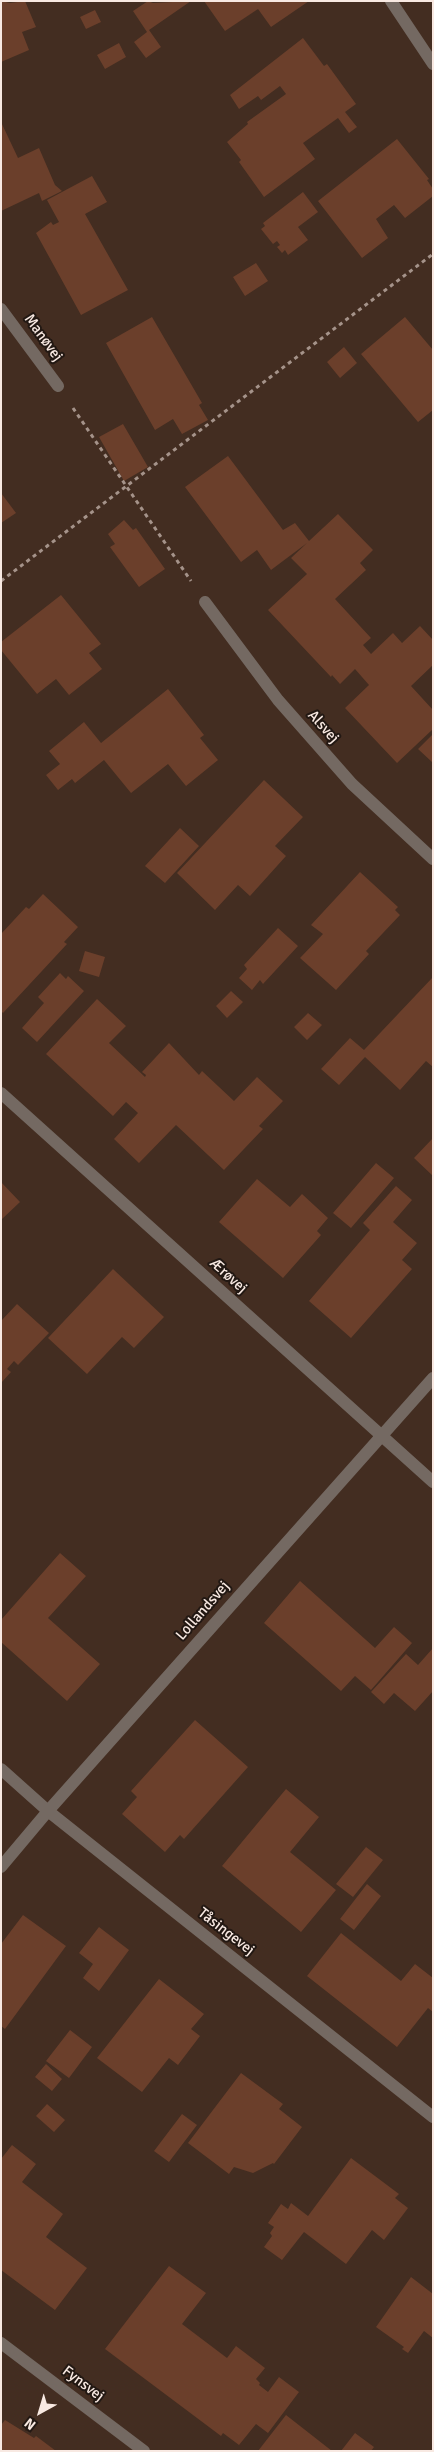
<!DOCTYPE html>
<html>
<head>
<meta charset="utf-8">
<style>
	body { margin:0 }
	#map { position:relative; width:434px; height:2452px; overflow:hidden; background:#432d21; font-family:Signika,sans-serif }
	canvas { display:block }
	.frame { position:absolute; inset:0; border:2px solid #f8e9e2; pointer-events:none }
	.north { position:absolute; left:15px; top:2387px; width:50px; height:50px; -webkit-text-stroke:4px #221813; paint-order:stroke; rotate:219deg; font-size:14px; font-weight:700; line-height:20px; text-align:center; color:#f8e9e2 }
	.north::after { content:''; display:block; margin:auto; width:18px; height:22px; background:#f8e9e2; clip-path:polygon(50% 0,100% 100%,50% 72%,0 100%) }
</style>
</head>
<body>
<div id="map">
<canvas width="434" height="2452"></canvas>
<div class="frame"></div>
<div class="north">N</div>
</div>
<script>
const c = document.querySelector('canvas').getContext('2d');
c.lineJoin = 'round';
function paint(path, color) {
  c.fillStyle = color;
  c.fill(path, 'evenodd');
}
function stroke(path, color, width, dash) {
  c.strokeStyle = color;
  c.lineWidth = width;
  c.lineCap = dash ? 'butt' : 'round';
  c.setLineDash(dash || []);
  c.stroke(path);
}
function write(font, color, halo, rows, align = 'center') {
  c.font = font + ' Signika,sans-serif';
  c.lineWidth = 4;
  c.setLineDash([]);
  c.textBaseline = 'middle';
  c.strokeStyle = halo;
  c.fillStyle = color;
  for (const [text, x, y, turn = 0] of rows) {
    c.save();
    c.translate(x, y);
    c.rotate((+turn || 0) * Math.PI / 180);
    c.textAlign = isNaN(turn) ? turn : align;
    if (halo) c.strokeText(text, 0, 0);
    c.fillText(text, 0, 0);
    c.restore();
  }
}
const building = new Path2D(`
	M 1,1 L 10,3 L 25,1 L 36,27 L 22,32 L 29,50 L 1,62 Z
	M 148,1 L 153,3 L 191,1 L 149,30 L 161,47 L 146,58 L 134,42 L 147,32 L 133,11 Z
	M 204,1 L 309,1 L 271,27 L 258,9 L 225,31 Z
	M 95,10 L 101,22 L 86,29 L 80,17 Z
	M 303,38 L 324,66 L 327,64 L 356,104 L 345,112 L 357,127 L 349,133 L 338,118 L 303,143 L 315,159 L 264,197 L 239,162 L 241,160 L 227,142 L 248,124 L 247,122 L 286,94 L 280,86 L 261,100 L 258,96 L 239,109 L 230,95 Z
	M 119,43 L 126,57 L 105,69 L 97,55 Z
	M 1,122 L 18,158 L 39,148 L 55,185 L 62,191 L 42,201 L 39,193 L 1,211 Z
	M 397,139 L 429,179 L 427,180 L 433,189 L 433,196 L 405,218 L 394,205 L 376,219 L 388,238 L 362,258 L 318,201 Z
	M 92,176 L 107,202 L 85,214 L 128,290 L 81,315 L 36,233 L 51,222 L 53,225 L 59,222 L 47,200 Z
	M 303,192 L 318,212 L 298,227 L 308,240 L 288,255 L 285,250 L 282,253 L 277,247 L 280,245 L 277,241 L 273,244 L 261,229 L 265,226 L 263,223 Z
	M 256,263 L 268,281 L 245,296 L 233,277 Z
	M 152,317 L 202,403 L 199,405 L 208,420 L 182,434 L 173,419 L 155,430 L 106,343 Z
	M 405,317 L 433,350 L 433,410 L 418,422 L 361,354 Z
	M 344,347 L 357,363 L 340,378 L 327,362 Z
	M 123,424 L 148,467 L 124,481 L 99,437 Z
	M 228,456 L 283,530 L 295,523 L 309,541 L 338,514 L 373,550 L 360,563 L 366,570 L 335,599 L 371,638 L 363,645 L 371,654 L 393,633 L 402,643 L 420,626 L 433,640 L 433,665 L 411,686 L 433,710 L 433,729 L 397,763 L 345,708 L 369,685 L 355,669 L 340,684 L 332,675 L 331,677 L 268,610 L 307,574 L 291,558 L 307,543 L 271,570 L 257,550 L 241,562 L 185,487 Z
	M 1,493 L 16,513 L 1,523 Z
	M 124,520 L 133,530 L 136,528 L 165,569 L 139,587 L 110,547 L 115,544 L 108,534 Z
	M 61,595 L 101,644 L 89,653 L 102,669 L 69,695 L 56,679 L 37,694 L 1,650 L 1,642 Z
	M 168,689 L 204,735 L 200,738 L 218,760 L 186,786 L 168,764 L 131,793 L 104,760 L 75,783 L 72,779 L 58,790 L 46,775 L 60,764 L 49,751 L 84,722 L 101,743 Z
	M 433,734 L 433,760 L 432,762 L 418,749 Z
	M 264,780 L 303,817 L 275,846 L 286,856 L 250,896 L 238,885 L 215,910 L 177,873 Z
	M 180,828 L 199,846 L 165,883 L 145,866 Z
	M 360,872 L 398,907 L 395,910 L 400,915 L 366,951 L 369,954 L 336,990 L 300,958 L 323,934 L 311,925 Z
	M 43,894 L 78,927 L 64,942 L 67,944 L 3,1013 L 1,1011 L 1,934 L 26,907 L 29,909 Z
	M 278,928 L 298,946 L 263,984 L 260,980 L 252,990 L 239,978 L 247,969 L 244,965 Z
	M 85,951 L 105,957 L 99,977 L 79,971 Z
	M 60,973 L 66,979 L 68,976 L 84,991 L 37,1042 L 22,1028 L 44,1003 L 38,997 Z
	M 433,977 L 433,1067 L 426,1061 L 400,1090 L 365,1057 L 339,1085 L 321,1069 L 350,1038 L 364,1050 Z
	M 231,991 L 243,1002 L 227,1018 L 216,1006 Z
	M 97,999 L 126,1026 L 109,1043 L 145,1077 L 146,1075 L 142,1072 L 169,1043 L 199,1075 L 202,1071 L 234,1101 L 257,1077 L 283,1101 L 259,1126 L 263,1129 L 224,1170 L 176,1125 L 139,1163 L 114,1139 L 138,1113 L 126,1102 L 113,1116 L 46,1054 Z
	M 308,1013 L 322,1025 L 307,1040 L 294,1027 Z
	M 433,1138 L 433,1176 L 414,1158 Z
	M 376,1163 L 394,1178 L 351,1228 L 333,1213 Z
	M 257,1179 L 290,1207 L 302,1194 L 328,1218 L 317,1231 L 321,1235 L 283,1278 L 219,1222 Z
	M 1,1182 L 20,1202 L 1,1220 Z
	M 396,1186 L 412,1200 L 393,1222 L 417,1243 L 402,1260 L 412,1269 L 351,1338 L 309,1301 L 370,1230 L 363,1223 Z
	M 113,1269 L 164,1317 L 134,1348 L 122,1337 L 87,1374 L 48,1338 Z
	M 17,1304 L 49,1333 L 18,1365 L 14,1361 L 7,1369 L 11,1372 L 1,1383 L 1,1321 Z
	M 60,1553 L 86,1576 L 48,1618 L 100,1664 L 67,1701 L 1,1642 L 1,1620 Z
	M 300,1581 L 375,1648 L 394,1627 L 412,1643 L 371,1690 L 355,1676 L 341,1691 L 264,1623 Z
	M 433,1648 L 433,1691 L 415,1711 L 394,1693 L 384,1704 L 371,1692 L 406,1654 L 418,1665 Z
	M 195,1720 L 248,1767 L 184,1839 L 180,1835 L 165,1852 L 122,1814 L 137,1797 L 131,1791 Z
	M 286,1789 L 319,1817 L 290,1852 L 336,1890 L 301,1932 L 222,1866 Z
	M 366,1847 L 383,1860 L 353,1897 L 336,1884 Z
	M 367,1884 L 381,1896 L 354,1930 L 340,1919 Z
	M 23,1915 L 66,1946 L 5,2029 L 1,2026 L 1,1944 Z
	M 99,1927 L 129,1950 L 99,1991 L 83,1978 L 93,1964 L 79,1953 Z
	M 341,1933 L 401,1981 L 415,1964 L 433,1978 L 433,2012 L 428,2008 L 397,2047 L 307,1976 Z
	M 159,1979 L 204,2014 L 191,2029 L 200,2036 L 178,2065 L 169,2058 L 142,2092 L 97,2058 Z
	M 70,2030 L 92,2047 L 69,2078 L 46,2061 Z
	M 46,2064 L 62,2079 L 52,2091 L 35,2077 Z
	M 241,2073 L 283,2104 L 279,2109 L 302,2127 L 274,2164 L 273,2163 L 253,2173 L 234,2167 L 229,2174 L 188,2143 Z
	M 47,2104 L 65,2120 L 54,2132 L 36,2116 Z
	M 182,2114 L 197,2125 L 169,2162 L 154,2151 Z
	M 12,2145 L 36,2164 L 22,2182 L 63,2214 L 46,2237 L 87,2268 L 55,2310 L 1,2270 L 1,2159 Z
	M 351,2158 L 399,2194 L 395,2198 L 408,2208 L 384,2240 L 372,2230 L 346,2264 L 304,2232 L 282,2260 L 264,2247 L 272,2236 L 270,2233 L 274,2227 L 268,2223 L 281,2204 L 288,2209 L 291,2203 L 308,2216 Z
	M 169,2266 L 206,2293 L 182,2324 L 227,2358 L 236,2346 L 265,2368 L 256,2379 L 260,2383 L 259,2385 L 268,2392 L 279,2377 L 299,2392 L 268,2433 L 256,2424 L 239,2445 L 223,2433 L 221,2436 L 105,2349 Z
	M 411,2277 L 433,2294 L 433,2338 L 424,2331 L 408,2353 L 402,2349 L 404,2347 L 376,2327 Z
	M 286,2415 L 332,2451 L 258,2451 Z
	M 5,2420 L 34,2438 L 36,2436 L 56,2451 L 1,2451 L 1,2425 Z
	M 355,2433 L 374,2447 L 371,2451 L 341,2451 Z`);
const path = new Path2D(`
	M 73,408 L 191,581
	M 1,581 L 433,254`);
const minor = new Path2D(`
	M 391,1 L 433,64
	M 1,309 L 58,386
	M 205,602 L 278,700 L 352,784 L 433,859
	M 1,1093 L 433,1482
	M 1,1769 L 48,1811 L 433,2117
	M 1,1867 L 48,1811 L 433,1378
	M 1,2343 L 144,2451`);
const streetNames = [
	["Manøvej",43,338,54],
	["Alsvej",323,727,48],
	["Ærøvej",228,1276,42],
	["Lollandsvej",203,1611,-49],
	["Tåsingevej",226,1932,38],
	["Fynsvej",83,2384,37]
];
paint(building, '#6b3f2b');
stroke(path, '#a5938a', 3, [4, 4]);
stroke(minor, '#746962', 12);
write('15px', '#f8e9e2', '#221813', streetNames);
</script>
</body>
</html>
